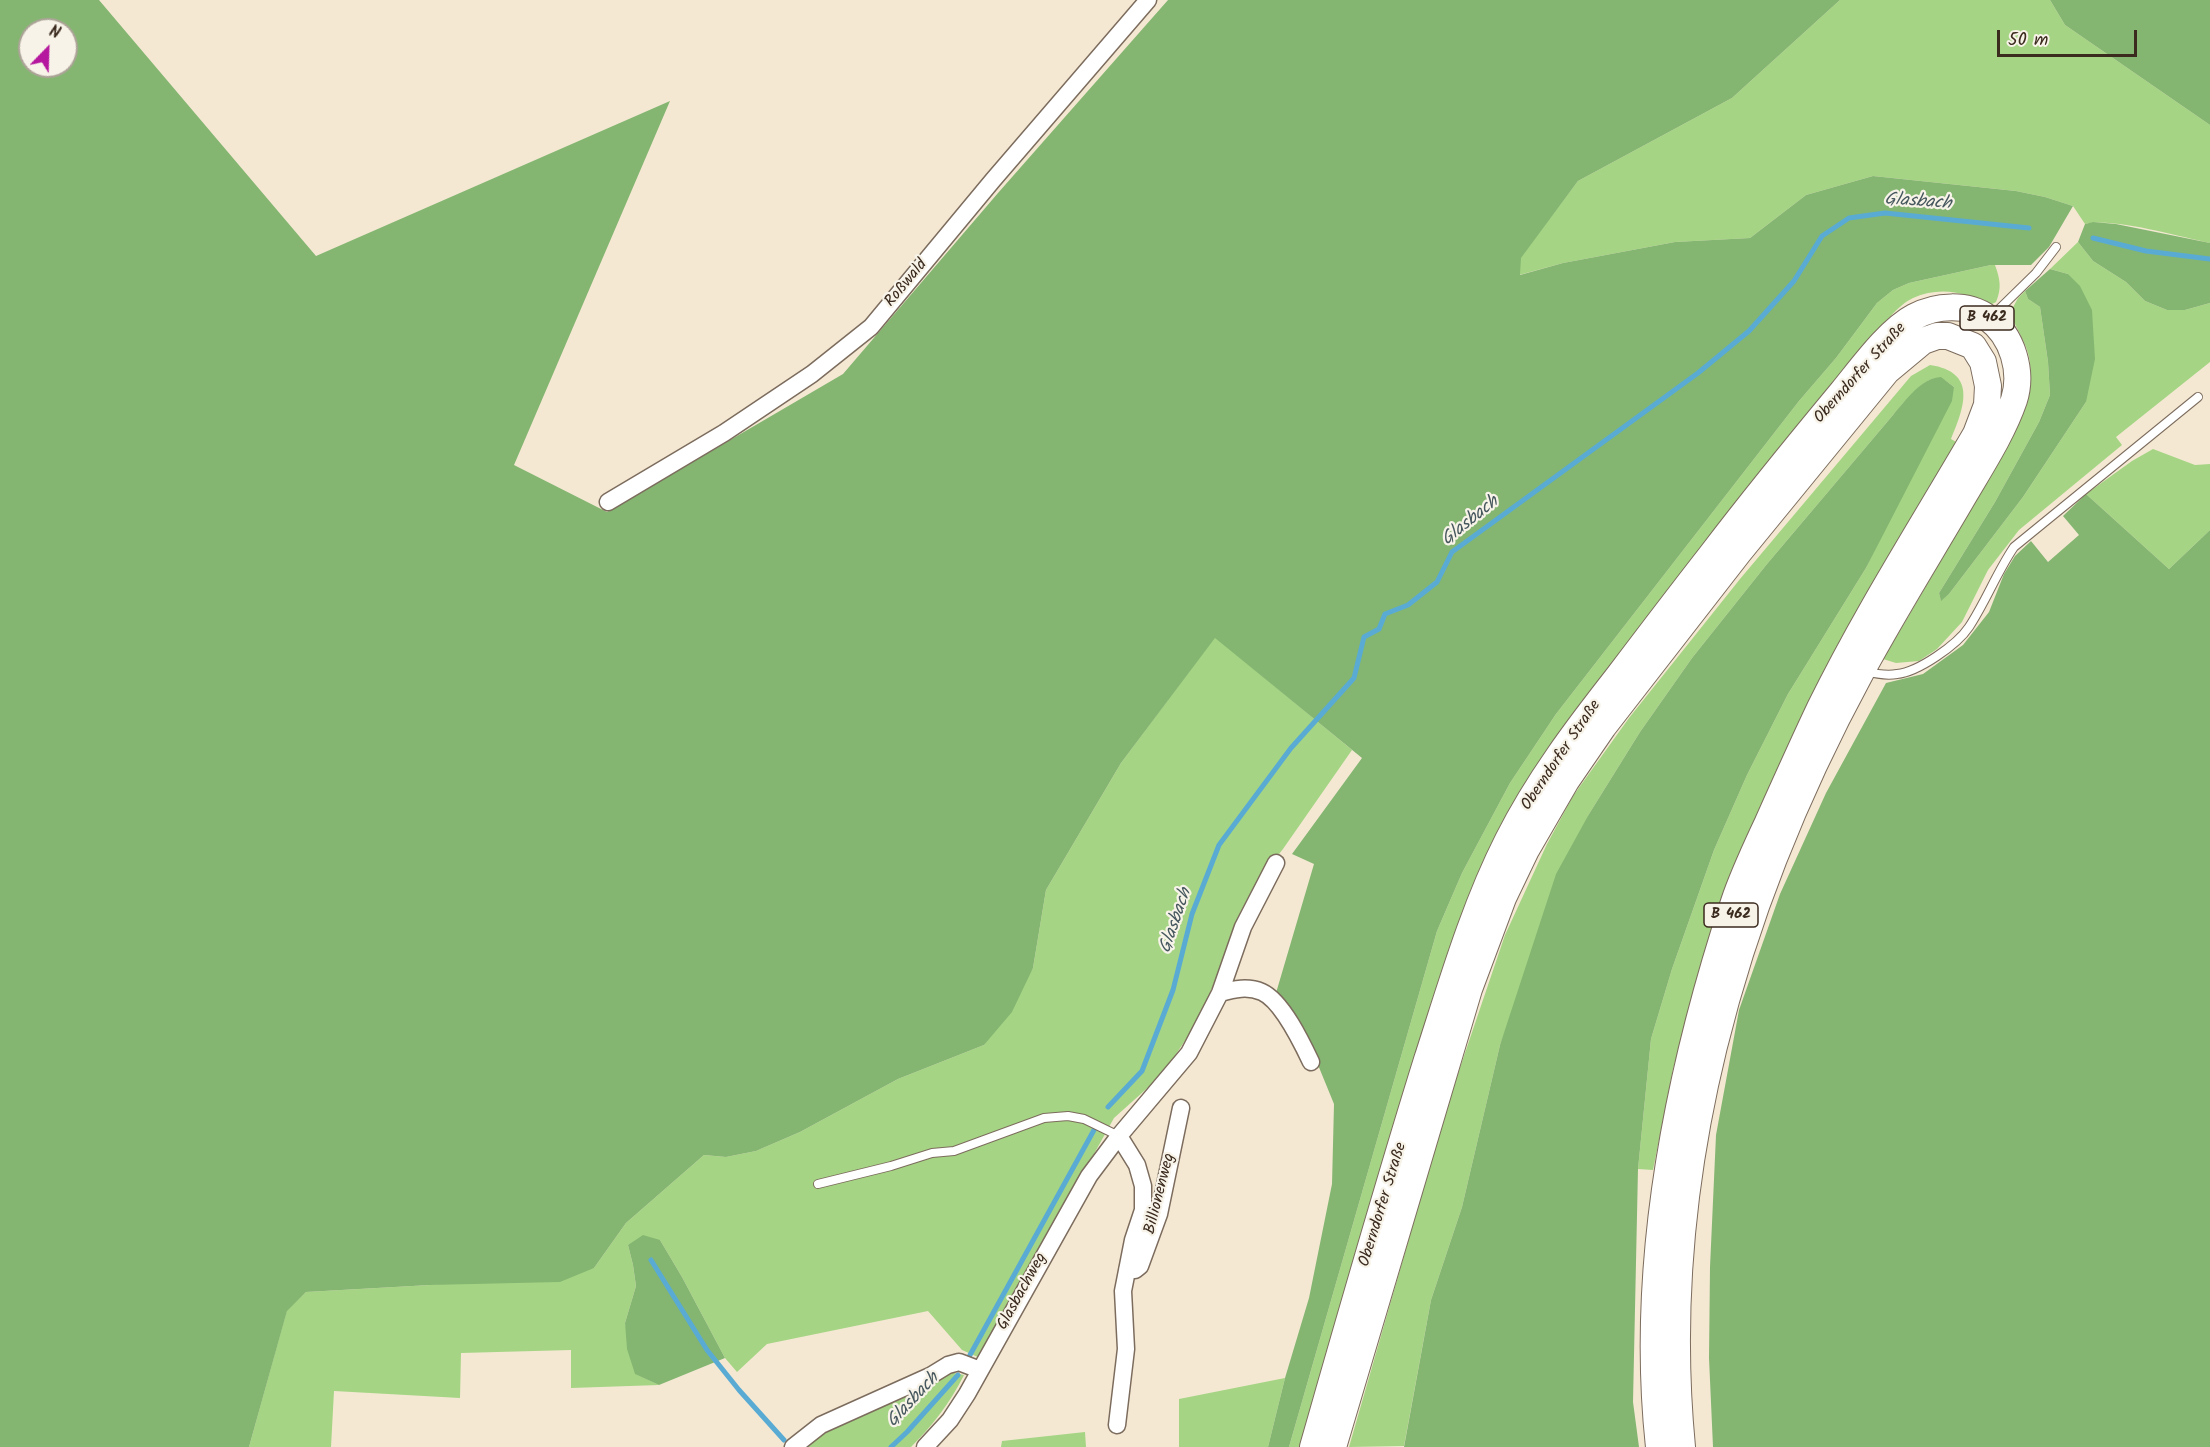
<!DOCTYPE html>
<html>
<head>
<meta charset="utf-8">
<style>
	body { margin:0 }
	#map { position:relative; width:2210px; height:1447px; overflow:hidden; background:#f4e8d3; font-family:Kalam,sans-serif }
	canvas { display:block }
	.north { position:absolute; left:18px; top:18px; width:60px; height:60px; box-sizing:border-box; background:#f7f3e8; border:2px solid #aca397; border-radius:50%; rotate:23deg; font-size:16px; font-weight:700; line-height:24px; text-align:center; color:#3b2a1e }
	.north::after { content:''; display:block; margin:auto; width:21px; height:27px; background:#b5179e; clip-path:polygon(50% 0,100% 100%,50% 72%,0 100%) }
	.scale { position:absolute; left:1997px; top:30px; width:140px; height:27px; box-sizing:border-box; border:3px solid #3b2a1e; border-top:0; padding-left:8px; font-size:18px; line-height:21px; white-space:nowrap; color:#3b2a1e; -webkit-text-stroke:4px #f7f3e8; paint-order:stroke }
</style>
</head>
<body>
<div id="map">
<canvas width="2210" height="1447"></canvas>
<div class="north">N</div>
<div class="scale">50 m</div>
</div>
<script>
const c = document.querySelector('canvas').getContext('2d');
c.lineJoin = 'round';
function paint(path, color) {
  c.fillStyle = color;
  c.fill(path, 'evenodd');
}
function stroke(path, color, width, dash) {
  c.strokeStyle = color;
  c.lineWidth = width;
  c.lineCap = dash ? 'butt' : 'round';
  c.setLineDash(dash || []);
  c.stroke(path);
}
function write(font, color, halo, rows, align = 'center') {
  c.font = font + ' Kalam,sans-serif';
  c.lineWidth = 4.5;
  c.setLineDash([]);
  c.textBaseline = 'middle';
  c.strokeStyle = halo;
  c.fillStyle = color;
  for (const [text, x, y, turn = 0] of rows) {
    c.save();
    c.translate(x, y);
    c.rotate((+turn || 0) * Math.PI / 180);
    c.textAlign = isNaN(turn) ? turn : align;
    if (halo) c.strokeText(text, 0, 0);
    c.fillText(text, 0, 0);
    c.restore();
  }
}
const green = new Path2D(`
	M 1840,0 L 2050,0 L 2065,25 L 2210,125 L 2210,243 C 2180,237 2112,217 2085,224 L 2073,206 L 2045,197 L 2016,191 L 1873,176 L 1806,195 L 1750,238 L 1675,242 L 1563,263 L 1519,275 L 1520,258 L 1578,181 L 1732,98 Z
	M 2078,242 L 2093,261 L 2126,282 L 2145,301 L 2167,310 L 2185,310 L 2210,303 L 2210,362 L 2116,437 L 2122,445 L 2019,530 L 1988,570 L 1962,622 L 1937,649 L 1919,661 L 1896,663 L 1883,659 C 1918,601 1951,543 1984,485 C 2000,455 2028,415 2030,381 C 2033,349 2021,340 2010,313 L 2018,298 L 2025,291 L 2028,299 L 2040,307 L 2048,362 L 2050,395 L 2039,422 L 1995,502 L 1939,593 L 1941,600 L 1949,594 L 2023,497 L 2086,402 L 2068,274 L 2050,269 Z
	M 1991,265 L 1995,265 C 2000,279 2002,288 1996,302 L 1990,305 C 1965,292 1940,286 1913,298 C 1896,306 1882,327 1870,341 L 1593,689 L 1339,1312 L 1300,1447 L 1289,1447 L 1437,931 L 1462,873 L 1510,783 L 1556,714 L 1799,401 L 1836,358 L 1877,303 L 1893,290 L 1909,283 Z
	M 1930,365 C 1977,372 1965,406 1951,439 L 1958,443 L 1695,989 L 1673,1069 L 1653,1170 L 1638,1169 L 1651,1039 L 1672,969 L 1714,850 L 1747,775 L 1788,694 L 1866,568 L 1954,387 C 1951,385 1946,380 1942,379 C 1927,372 1903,404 1893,415 L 1767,564 L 1692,658 L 1640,732 L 1589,814 L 1500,1045 L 1462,1207 L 1431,1300 L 1404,1446 L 1349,1447 L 1448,1103 L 1505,935 L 1547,844 L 1573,796 L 1629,718 L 1740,579 L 1911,376 Z
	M 2153,449 L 2195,465 L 2210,464 L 2210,530 L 2169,569 L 2086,494 L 2132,461 Z
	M 1215,637 L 1352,750 L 1283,849 L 1256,883 L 1241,911 L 1206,1004 L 1186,1039 L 1163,1074 L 1114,1118 L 980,1358 L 962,1350 L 928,1311 L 767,1344 L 737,1372 L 725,1358 L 682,1277 L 660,1240 L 628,1245 L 633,1265 L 636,1286 L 625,1323 L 636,1374 L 659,1385 L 571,1388 L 571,1350 L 461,1353 L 460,1398 L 334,1391 L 331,1447 L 249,1447 L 287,1310 L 306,1292 L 430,1285 L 594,1268 L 626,1223 L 704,1155 L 726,1157 L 756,1151 L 800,1132 L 898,1079 L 984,1045 L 1033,968 L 1046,890 L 1121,763 Z
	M 949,1372 L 964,1375 C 950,1403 933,1425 911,1447 L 802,1447 L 823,1431 Z
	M 1285,1378 L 1268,1447 L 1179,1447 L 1179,1399 Z
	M 1085,1432 L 1086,1447 L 1001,1447 L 1002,1441 Z`);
const forest = new Path2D(`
	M 0,0 L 99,0 L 316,256 L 670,101 L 514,465 L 607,512 L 843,374 L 998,193 L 1168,0 L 1840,0 L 1732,98 L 1578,181 L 1521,258 L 1520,275 L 1563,263 L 1675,242 L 1750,238 L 1806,195 L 1873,176 L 2016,191 L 2045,197 L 2073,206 L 2049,247 L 2031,265 L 1991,265 L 1909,283 L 1893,290 L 1877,303 L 1836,358 L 1799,401 L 1556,714 L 1510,783 L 1462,873 L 1437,931 L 1289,1447 L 1268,1447 L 1285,1378 L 1309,1298 L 1332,1184 L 1334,1104 L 1307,1038 L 1276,993 L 1314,864 L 1292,854 L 1362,758 L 1215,638 L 1121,763 L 1046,890 L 1033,968 L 1012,1012 L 984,1045 L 898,1079 L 800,1132 L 756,1151 L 726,1157 L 704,1155 L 626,1223 L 594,1268 L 560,1282 L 430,1285 L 306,1292 L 287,1311 L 249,1447 L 0,1447 ZM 30,30 L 66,30 L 66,66 L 30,66 Z
	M 2050,0 L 2210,0 L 2210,125 L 2065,25 Z
	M 2093,222 L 2116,224 L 2210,243 L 2210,303 L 2185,310 L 2167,310 L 2145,301 L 2126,282 L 2093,261 L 2078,242 L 2085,224 Z
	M 2050,269 L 2068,274 L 2080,286 L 2092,310 L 2095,359 L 2086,402 L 2023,497 L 1949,594 L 1941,601 L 1939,593 L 1995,502 L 2039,422 L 2050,395 L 2048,362 L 2040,307 L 2028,299 L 2025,291 Z
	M 1941,377 L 1954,387 L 1952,401 L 1866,568 L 1788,694 L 1747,775 L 1714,850 L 1672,969 L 1651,1039 L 1638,1169 L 1633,1402 L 1639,1447 L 1404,1447 L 1431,1300 L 1462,1207 L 1500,1045 L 1556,874 L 1589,814 L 1640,732 L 1692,658 L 1767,564 L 1893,415 C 1906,400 1921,378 1941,377 Z
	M 2086,494 L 2169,569 L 2210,530 L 2210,1447 L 1713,1447 L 1709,1358 L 1710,1267 L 1716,1135 L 1739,1010 L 1780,894 L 1826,793 L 1886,683 L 1923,674 L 1963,645 L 1989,612 L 2004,574 L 2015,556 L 2031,541 L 2048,562 L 2079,535 L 2063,516 Z
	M 643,1235 L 660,1240 L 682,1277 L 725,1358 L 659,1385 L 635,1374 L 627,1349 L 625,1323 L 636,1286 L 633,1265 L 628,1245 Z`);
const stream = new Path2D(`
	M 2093,238 L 2146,251 L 2210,259
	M 1108,1107 L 1142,1071 L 1173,990 L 1192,914 L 1219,845 L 1291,748 L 1354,678 L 1364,637 L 1379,629 L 1385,614 L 1408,605 L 1437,582 L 1452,552 L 1698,373 L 1749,331 L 1794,281 L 1822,236 L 1849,218 L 1885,213 L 2029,228
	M 651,1260 L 707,1350 L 739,1390 L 784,1440
	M 970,1355 L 1094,1130
	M 891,1447 L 907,1432 L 958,1375`);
const lane = new Path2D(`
	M 1992,316 L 2036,273 L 2056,247
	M 1865,671 C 1876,674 1886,676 1897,674 C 1918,672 1957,645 1969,627 C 1986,601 1997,572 2014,547 L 2198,397
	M 818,1184 L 891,1166 L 932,1153 L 954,1151 L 1044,1118 L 1068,1116 L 1084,1119 L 1119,1136`);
const street = new Path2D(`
	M 608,502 L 724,433 L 812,374 L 871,327 L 993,180 L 1148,0
	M 1220,993 C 1234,989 1248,986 1262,992 C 1282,1001 1302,1043 1311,1062
	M 1127,1270 L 1135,1270 L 1140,1266 L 1159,1214 L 1181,1108
	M 1117,1425 L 1126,1349 L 1123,1291 L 1133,1240 L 1143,1210 L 1143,1186 L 1137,1165 L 1119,1136
	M 793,1447 L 821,1425 L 930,1376 L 948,1365 L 959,1362 L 980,1370
	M 925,1447 L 950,1420 L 967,1394 L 1089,1176 L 1119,1136 L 1189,1053 L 1220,993 L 1243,927 L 1276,863`);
const primary = new Path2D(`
	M 1313,1447 C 1350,1318 1387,1188 1427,1060 C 1451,986 1473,909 1508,840 C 1537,782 1577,729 1617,678 C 1648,637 1680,595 1712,554 C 1754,499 1798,445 1842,392 C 1861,369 1889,330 1914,317 C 1936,305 1967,303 1988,318 C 2013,336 2023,372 2014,400 C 2003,432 1983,463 1966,492 C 1931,552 1894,611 1861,672 C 1733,908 1656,1178 1682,1447
	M 1333,1447 L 1469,989 L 1503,898 L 1526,850 L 1566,781 L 1603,727 L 1739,552 L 1887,371 L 1923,341 L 1937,336 L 1948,336 L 1973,346 L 1983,362 L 1988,386 L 1987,405 L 1976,434 C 1923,525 1866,614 1820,708 C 1802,746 1785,784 1768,822 C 1756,848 1743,875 1734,902 C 1677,1075 1639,1264 1659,1447`);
const shields = [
	[1987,318,54],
	[1731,915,54]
];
const shieldNames = [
	["B 462",1987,318],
	["B 462",1731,915]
];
const streetNames = [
	["Roßwald",907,284,-50],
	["Oberndorfer Straße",1861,374,-48],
	["Oberndorfer Straße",1562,756,-56],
	["Billionenweg",1161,1194,-76],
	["Oberndorfer Straße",1384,1205,-73],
	["Glasbachweg",1023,1292,-61]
];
const waterNames = [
	["Glasbach",1918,203,4],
	["Glasbach",1471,522,-39],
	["Glasbach",1177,921,-71],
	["Glasbach",914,1401,-47]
];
paint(green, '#a5d584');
paint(forest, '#84b672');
stroke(stream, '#59abd4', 5);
stroke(lane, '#7c6c5d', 10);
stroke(street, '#7c6c5d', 19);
stroke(primary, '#7c6c5d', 28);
stroke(lane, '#fff', 8);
stroke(street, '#fff', 16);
stroke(primary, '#fff', 26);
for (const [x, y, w] of shields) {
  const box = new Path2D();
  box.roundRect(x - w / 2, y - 12, w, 24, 4.5);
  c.fillStyle = '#f7f3e8';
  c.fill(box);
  stroke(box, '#3b2a1e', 1.5);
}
write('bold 15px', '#3b2a1e', null, shieldNames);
write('16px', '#3b2a1e', '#f7f3e8', streetNames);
write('italic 18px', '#46575e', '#f7f3e8', waterNames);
</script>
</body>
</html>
